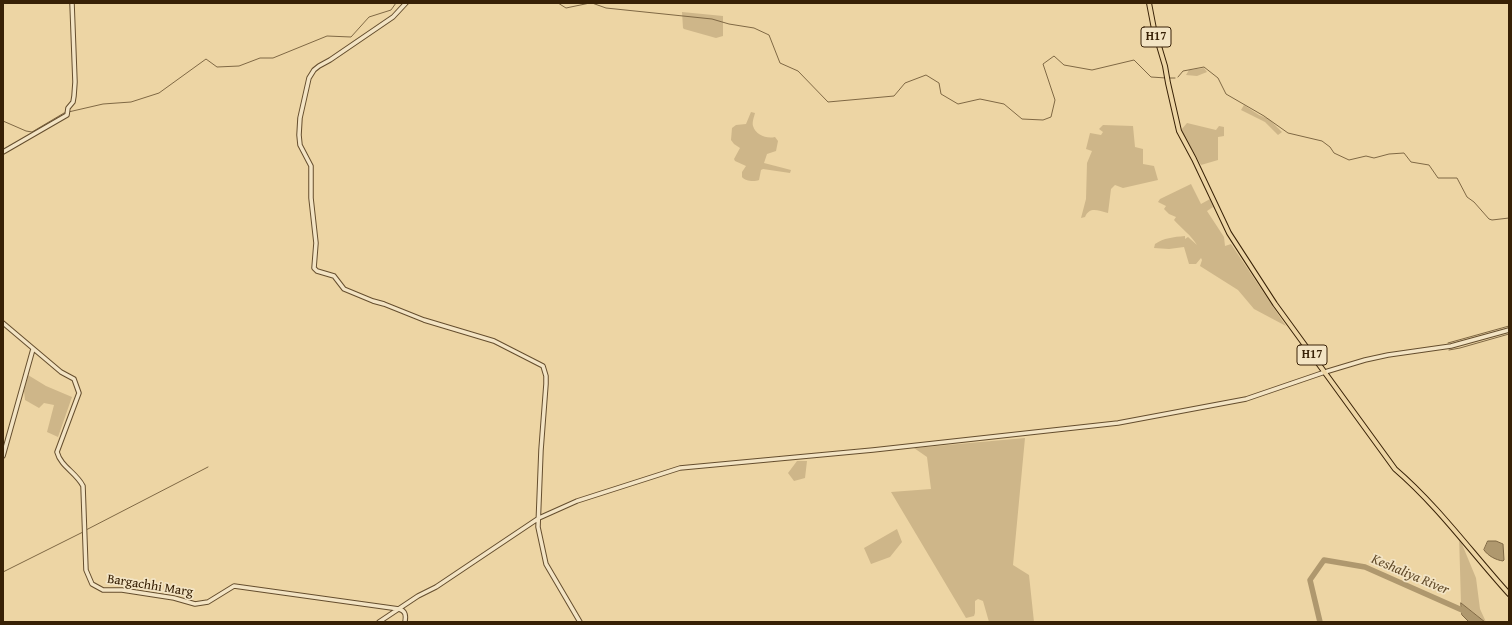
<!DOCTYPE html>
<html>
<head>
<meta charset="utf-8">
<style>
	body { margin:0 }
	#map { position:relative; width:1512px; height:625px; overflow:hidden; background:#edd5a4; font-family:"Gentium Book Plus",serif }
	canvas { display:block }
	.frame { position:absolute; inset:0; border:4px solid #382106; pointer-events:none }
</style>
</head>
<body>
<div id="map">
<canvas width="1512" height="625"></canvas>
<div class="frame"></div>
</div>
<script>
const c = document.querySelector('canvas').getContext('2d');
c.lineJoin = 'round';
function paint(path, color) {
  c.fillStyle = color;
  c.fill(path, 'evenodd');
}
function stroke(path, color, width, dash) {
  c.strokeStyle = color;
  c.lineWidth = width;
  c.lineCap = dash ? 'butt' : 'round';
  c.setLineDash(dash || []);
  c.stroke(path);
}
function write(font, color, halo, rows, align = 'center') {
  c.font = font + ' "Gentium Book Plus",serif';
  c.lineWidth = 3.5;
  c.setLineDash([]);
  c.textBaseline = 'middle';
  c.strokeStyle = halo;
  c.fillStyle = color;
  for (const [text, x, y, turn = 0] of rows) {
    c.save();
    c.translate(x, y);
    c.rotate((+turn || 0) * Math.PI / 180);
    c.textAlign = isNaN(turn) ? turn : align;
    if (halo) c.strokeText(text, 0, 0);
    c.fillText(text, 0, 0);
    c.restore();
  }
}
const green = new Path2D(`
	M 682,12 L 723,16 L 723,36 L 716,38 L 684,29 L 683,28 Z
	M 1204,68 L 1207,72 L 1197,76 L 1186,75 L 1189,70 Z
	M 1244,105 L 1259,115 L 1269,119 L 1282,132 L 1278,135 L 1265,122 L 1241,110 Z
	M 751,112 L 755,113 C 754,117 752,122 753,126 C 756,135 766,139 775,137 L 778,141 L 776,151 L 767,154 L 764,163 L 791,170 L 790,173 L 763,169 L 761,170 L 759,180 C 754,182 745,181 742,177 L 742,172 L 746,166 L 735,161 L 734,159 L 740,148 L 734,144 L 731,140 L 732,128 L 736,125 L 746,124 Z
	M 1187,123 L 1216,130 L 1219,126 L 1224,127 L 1224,136 L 1218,137 L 1218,160 L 1201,165 L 1181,130 Z
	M 1103,125 L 1133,126 L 1135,147 L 1143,149 L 1143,164 L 1154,166 L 1158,180 L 1123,188 L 1115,185 L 1111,189 L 1108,213 C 1098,211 1090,206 1085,217 L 1081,218 L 1086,199 L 1087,163 L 1092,151 L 1086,149 L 1090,133 L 1101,135 L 1103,132 L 1099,129 Z
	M 1191,184 L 1201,204 L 1210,199 L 1213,207 L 1207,211 L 1224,237 L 1225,246 L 1231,244 L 1286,326 L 1254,309 L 1238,290 L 1200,266 L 1202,260 L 1201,258 L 1196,264 L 1189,264 L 1184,247 L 1169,249 L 1154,248 L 1155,244 C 1164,238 1173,237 1185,236 L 1185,239 L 1188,237 L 1197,245 C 1191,235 1182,229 1174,220 L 1176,217 L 1169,214 L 1164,209 L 1166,206 L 1158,202 L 1160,199 Z
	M 28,375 L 46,386 L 72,397 L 58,437 L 47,432 L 54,405 L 44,403 L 39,408 L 25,400 L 24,391 Z
	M 1025,438 L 1013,565 L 1029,575 L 1034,622 L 989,622 L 983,601 L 978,599 L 975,601 L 975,613 L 974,616 L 966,618 L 891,492 L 931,489 L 927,457 L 914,448 Z
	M 797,461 L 807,461 L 805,478 L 794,481 L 788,473 Z
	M 897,529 L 902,542 L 890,557 L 871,564 L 864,548 Z
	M 1459,535 L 1463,539 L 1462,544 L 1476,578 L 1480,609 L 1486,622 L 1461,603 Z`);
const water = new Path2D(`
	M 1488,541 L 1496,541 L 1503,544 L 1504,560 L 1503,561 C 1496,560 1488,556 1484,550 Z
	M 1461,603 L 1485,622 L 1469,622 L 1462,615 Z`);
const stream = new Path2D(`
	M 558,3 L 566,8 L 590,3
	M 592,3 L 606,8 L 712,19 L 729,24 L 754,28 L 769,35 L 780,63 L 798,71 L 828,102 L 894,96 L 905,83 L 926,75 L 939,83 L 941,94 L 958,104 L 980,99 L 1004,104 L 1022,119 L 1043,120 L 1051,117 L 1055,100 L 1043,64 L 1054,56 L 1064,65 L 1092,70 L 1134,60 L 1151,77 L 1166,78
	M 1178,77 L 1183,71 L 1204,67 L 1218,78 L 1226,94 L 1264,116 L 1288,133 L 1322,141 L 1330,147 L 1334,153 L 1349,160 L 1366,156 L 1374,158 L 1389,154 L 1404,153 L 1411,162 L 1429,165 L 1438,178 L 1457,178 L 1467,197 L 1474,202 L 1489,219 L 1492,220 L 1509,218
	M 1169,78 L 1175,78
	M 3,121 L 26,131 L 32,132 L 64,113 L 103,104 L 131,102 L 159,93 L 206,59 L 217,67 L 239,66 L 260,58 L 273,58 L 327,36 L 351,37 L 369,17 L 391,10 L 396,3
	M 1448,343 L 1509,326
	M 1449,350 L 1460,348 L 1509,334
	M 86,530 L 208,467
	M 3,572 L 83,532`);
const river = new Path2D(`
	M 1320,622 L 1310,580 L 1324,560 L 1365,567 L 1462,610 L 1476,622`);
const tertiary = new Path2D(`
	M 406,3 L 393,17 L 330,60 L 319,66 L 314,70 L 309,78 L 300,118 L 299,135 L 300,145 L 311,166 L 311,198 L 316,243 L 314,268 L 317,271 L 334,276 L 344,289 L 373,301 L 384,304 L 424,320 L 494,341 L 543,366 L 546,376 L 546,384 L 541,450 L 538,527 L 546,564 L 580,622
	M 3,152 L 67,115 L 68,108 L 73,102 L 74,96 L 75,82 L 72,3
	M 3,323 L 61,372 L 74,379 L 79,393 L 57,452 C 61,467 76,472 83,486 L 86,570 L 92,584 L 103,590 L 122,590 L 174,598 L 195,604 L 208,602 L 234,586 L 399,609 C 406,611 406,616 405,622
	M 3,456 L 33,349
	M 379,622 L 418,596 L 436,587 L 539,518 L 577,501 L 680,468 L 873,450 L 1118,423 L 1246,399 L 1325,372 L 1365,360 L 1388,355 L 1451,346 L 1509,330`);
const primary = new Path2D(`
	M 1149,3 L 1154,29 L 1165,66 L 1168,83 L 1179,131 L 1194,159 L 1229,233 L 1275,304 L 1395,469 C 1438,506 1471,552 1509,594`);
const shields = [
	[1156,37,30],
	[1312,355,30]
];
const shieldNames = [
	["H17",1156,37],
	["H17",1312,355]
];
const streetNames = [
	["Bargachhi Marg",150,586,9]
];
const waterNames = [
	["Keshaliya River",1410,575,23]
];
paint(green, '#ceb689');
paint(water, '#af986e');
stroke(water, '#7f6844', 1);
stroke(stream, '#7f6844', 1);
stroke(river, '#af986e', 5.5);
stroke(tertiary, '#654e2e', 5.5);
stroke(primary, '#382106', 6);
stroke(tertiary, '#f3e4c4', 3.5);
stroke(primary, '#edd5a4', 4);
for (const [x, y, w] of shields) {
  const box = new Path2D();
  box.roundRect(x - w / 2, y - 10, w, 20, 3);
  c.fillStyle = '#f3e4c4';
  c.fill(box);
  stroke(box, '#382106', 1);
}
write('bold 12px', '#382106', null, shieldNames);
write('13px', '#382106', '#f3e4c4', streetNames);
write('italic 14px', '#624b2a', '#f3e4c4', waterNames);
</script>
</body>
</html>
